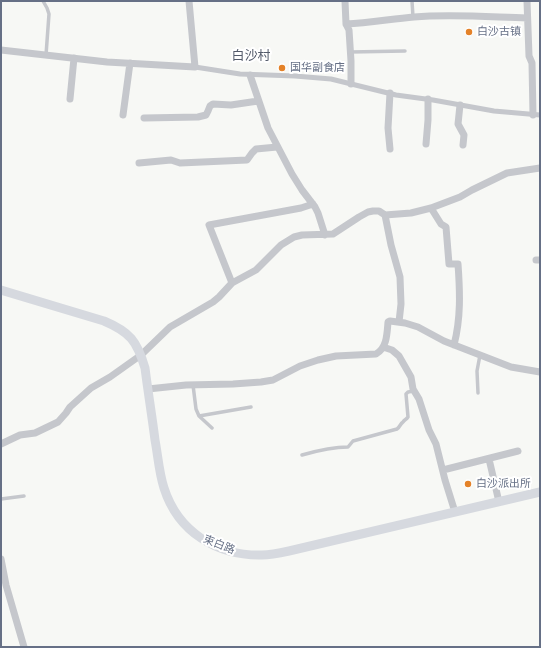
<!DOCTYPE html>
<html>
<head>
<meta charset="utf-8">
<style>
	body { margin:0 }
	#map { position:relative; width:541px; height:648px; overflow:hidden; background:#f7f8f5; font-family:Arial,sans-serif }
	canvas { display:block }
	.frame { position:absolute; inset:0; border:2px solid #667086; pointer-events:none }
</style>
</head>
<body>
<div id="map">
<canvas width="541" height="648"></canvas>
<div class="frame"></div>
</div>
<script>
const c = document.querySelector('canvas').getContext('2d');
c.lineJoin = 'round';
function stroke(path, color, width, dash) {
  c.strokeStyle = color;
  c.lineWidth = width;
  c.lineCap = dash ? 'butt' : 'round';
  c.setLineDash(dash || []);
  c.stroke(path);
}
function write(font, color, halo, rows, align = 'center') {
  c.font = font + ' Arial,"Noto Sans SC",sans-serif';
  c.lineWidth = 4;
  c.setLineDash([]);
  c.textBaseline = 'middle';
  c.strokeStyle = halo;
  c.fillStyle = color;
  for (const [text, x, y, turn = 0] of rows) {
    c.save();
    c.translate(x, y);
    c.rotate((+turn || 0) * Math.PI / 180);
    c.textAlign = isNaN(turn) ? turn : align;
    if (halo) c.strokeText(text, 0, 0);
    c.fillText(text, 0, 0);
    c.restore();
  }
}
const service = new Path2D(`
	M 43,1 L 47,8 L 49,14 L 46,55
	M 412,1 L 413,17
	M 350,52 L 405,51
	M 193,385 L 196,409 L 199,416 L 212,428
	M 478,393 L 477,371 L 480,355
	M 199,416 L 251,407
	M 302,455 C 316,451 333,447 348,447 L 353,441 L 397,429 C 400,427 400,424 403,422 C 405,419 406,420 408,417 L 406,394 L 408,392 L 414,391
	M 1,499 L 24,496`);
const pedestrian = new Path2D(`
	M 195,67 L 240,74 L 295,76 L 331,79 L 396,95 L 433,100 L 494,111 L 540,115`);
const minor = new Path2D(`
	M 345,1 L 346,24 L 349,30 L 351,61 L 351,84
	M 527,1 L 529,56 L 532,63 L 533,115
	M 346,24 C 369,23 391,19 414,17 C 451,14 490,17 527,18
	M 1,50 L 107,62 L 195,67 L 189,1
	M 250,75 L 268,128 L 292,174 L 302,190 L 315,207 L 318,213 L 325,235
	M 70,99 L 74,58
	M 460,105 L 458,124 L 464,135 L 463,145
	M 123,115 L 130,63
	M 144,118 L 198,117 L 206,115 L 208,111 L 210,106 L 213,104 L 231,105 L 258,101
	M 426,144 L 428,120 L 428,99
	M 390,149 L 388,128 L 390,93
	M 139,163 L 171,160 L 180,163 L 247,160 L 252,153 L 256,149 L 277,147
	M 431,208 L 441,224 L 446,227 L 449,264 L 458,264 C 460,292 461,318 454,345
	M 385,215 L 391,245 L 400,277 L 401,304 L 399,322
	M 536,260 L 540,260
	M 232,283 L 209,225 L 301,208 L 313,204
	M 383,347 L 392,350 L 399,356 L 411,377 L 413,389 L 419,399 L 429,430 L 436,444 L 445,480 L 455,512
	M 148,389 L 186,385 L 233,384 L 261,382 L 273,380 L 300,366 L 318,360 L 336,356 L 376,354 C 387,348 387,334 388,322 L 390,321 L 405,323 L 418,327 L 444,341 L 511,367 L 540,372
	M 1,444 L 20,435 L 35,433 L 58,422 L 66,413 L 70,407 L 91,388 L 110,377 L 141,355 L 170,327 L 213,302 L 219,297 L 232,283 L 256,270 L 281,245 L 294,237 L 302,235 L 333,234 L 359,217 L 368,212 L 373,211 L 379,211 L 385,215 L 411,213 L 431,208 L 460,197 L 472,190 L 507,173 L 540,168
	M 489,459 L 499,502
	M 443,470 L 518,451
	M 1,559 L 6,585 L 24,647`);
const secondary = new Path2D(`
	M 1,290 L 104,321 C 130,332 137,341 145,368 C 148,392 152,416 155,440 C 158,456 159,473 164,488 C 178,532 217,556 262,555 C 271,555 280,553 289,551 L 540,492`);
const markers = [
	[469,32,4,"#e48228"],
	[282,68,4,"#e48228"],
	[468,484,4,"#e48228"]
];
const poiNames = [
	["白沙古镇",477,32],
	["国华副食店",290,68],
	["白沙派出所",476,484]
];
const streetNames = [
	["束白路",219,545,22]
];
const quarterNames = [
	["白沙村",251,56]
];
stroke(service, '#c5c7cc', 3.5);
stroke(pedestrian, '#c5c7cc', 5);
stroke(minor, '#c5c7cc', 7);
stroke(secondary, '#d6d9df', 9);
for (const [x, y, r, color] of markers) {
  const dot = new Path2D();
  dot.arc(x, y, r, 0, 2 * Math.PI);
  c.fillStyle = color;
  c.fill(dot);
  stroke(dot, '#fff', 1.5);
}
write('11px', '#667086', '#fff', poiNames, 'left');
write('11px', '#667086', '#fff', streetNames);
write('13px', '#545b6b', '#fff', quarterNames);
</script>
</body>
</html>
